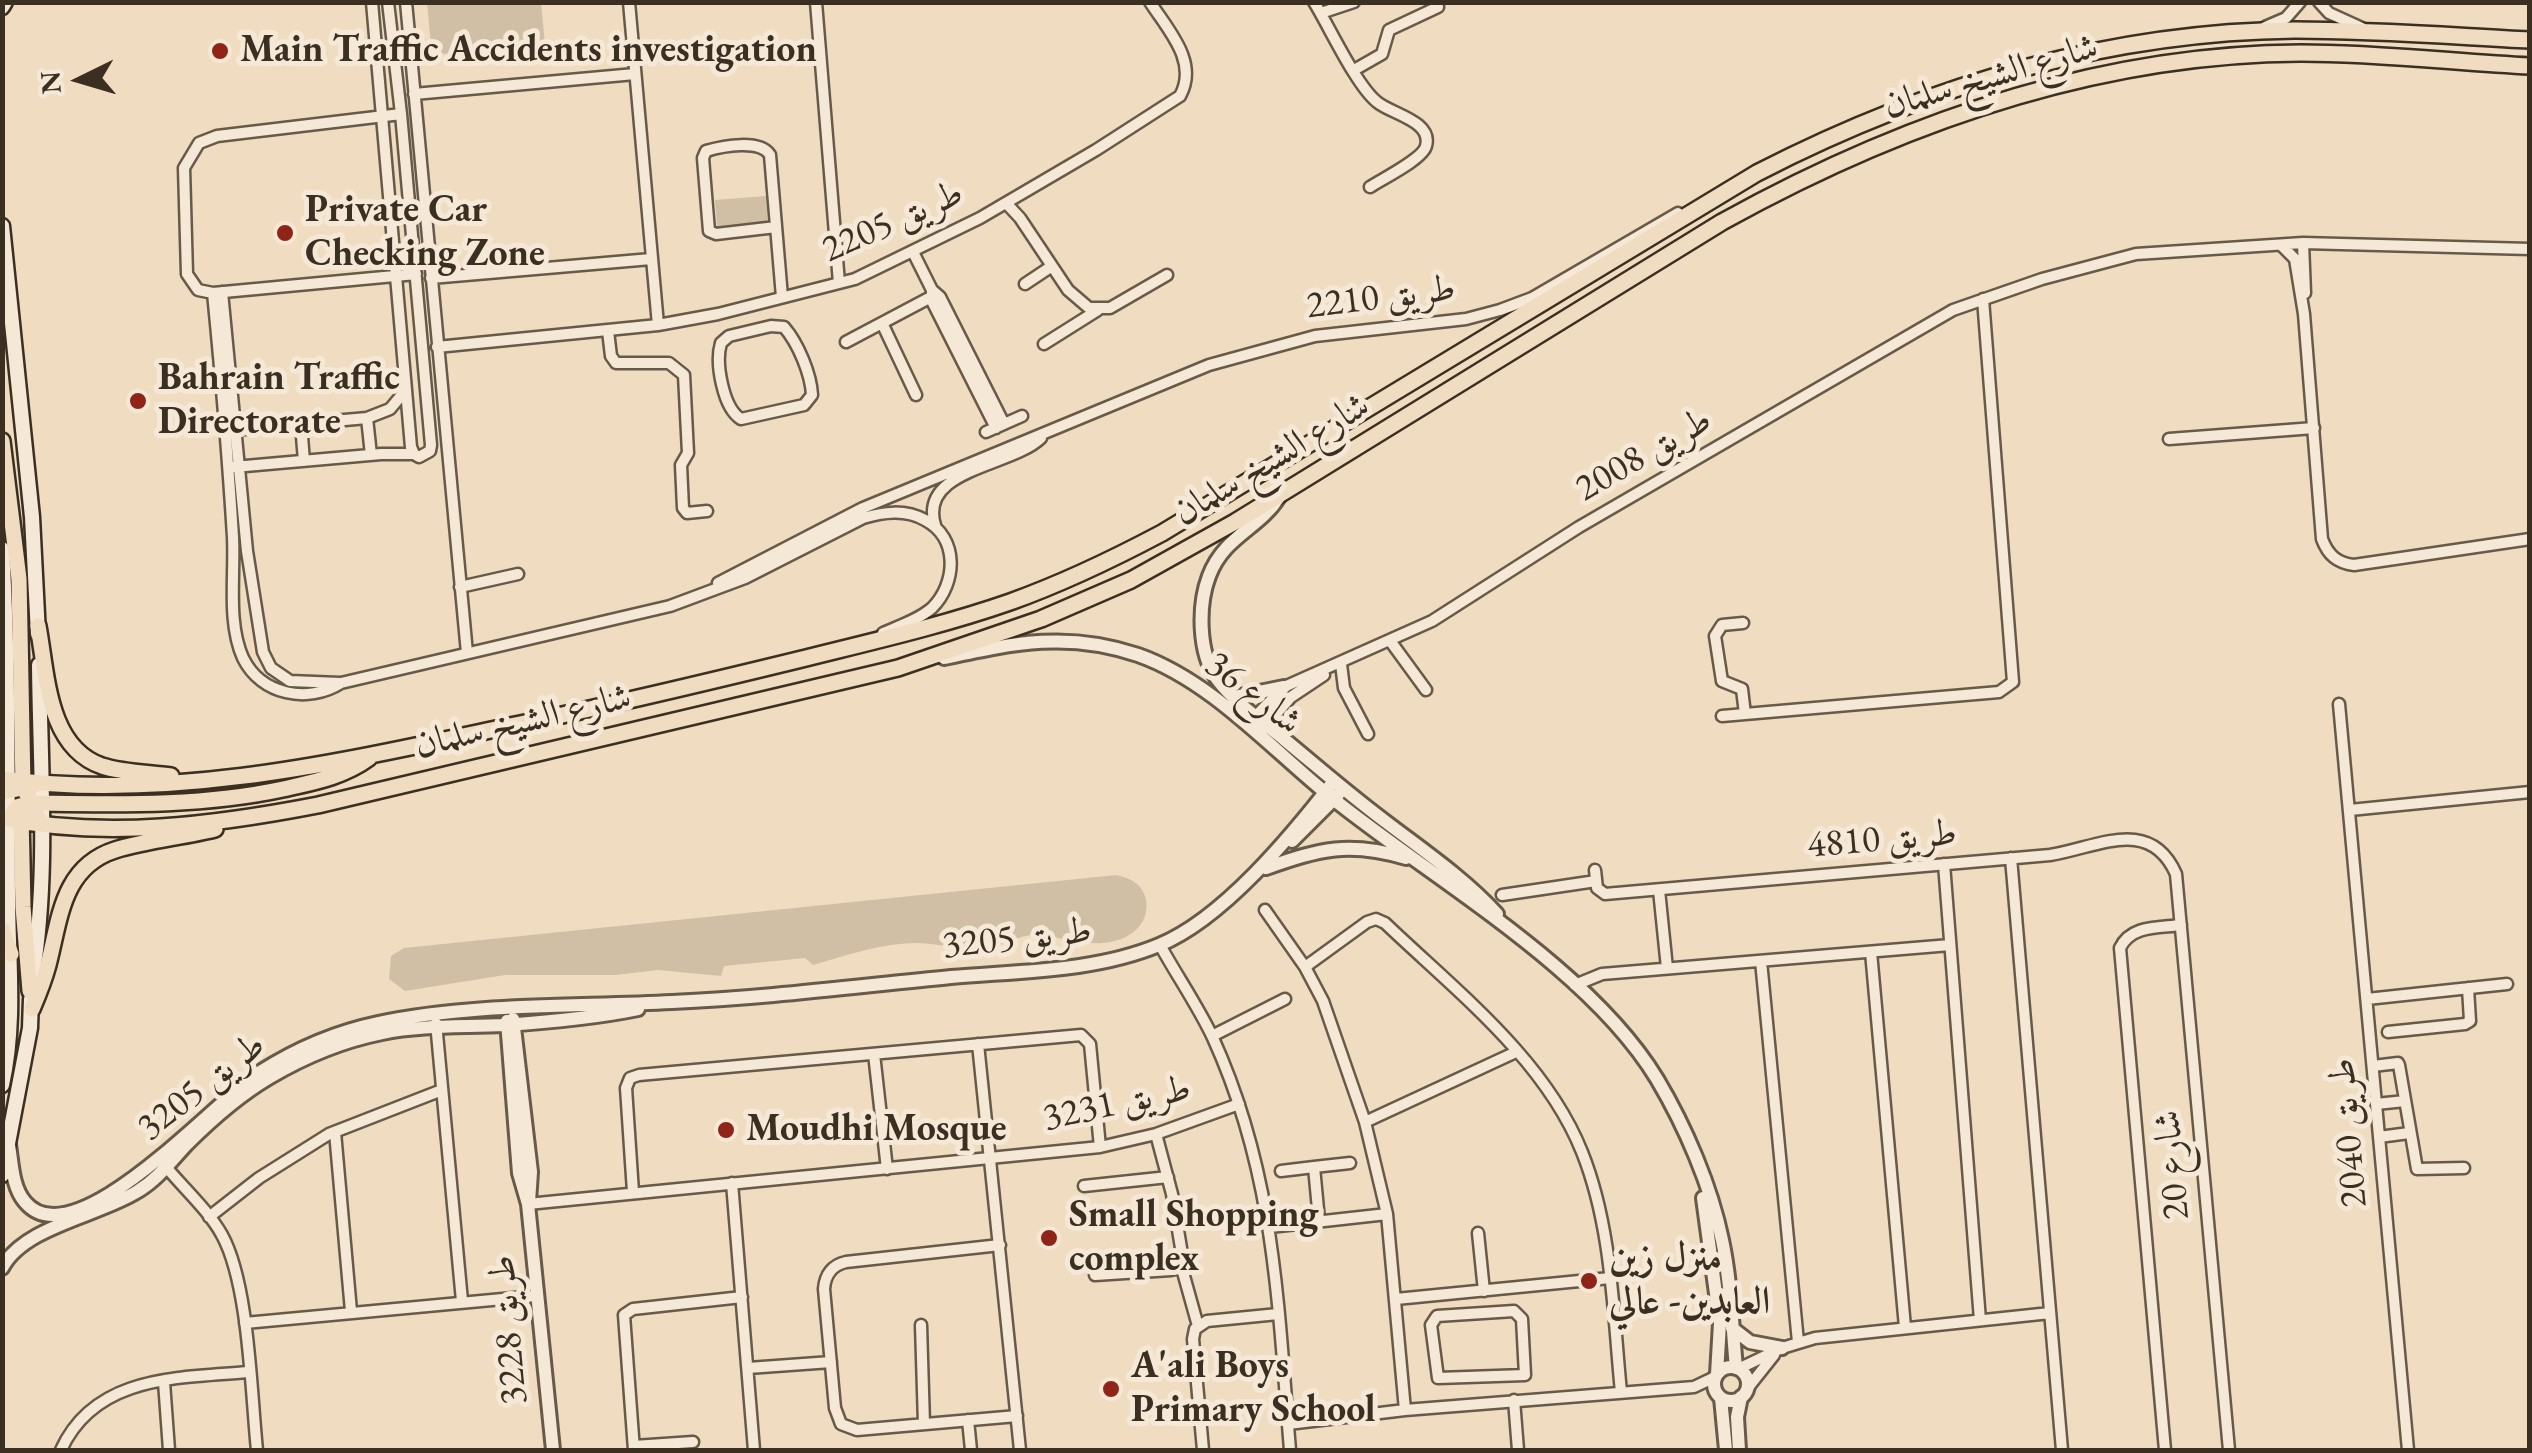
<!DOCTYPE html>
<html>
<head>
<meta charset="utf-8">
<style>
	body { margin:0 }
	#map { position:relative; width:2532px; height:1453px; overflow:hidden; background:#f0dcc0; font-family:"EB Garamond",serif }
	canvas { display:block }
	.frame { position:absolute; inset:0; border:5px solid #3b2f21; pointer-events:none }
	.north { position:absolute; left:30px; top:30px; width:100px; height:100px; -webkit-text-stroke:8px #f5e8d6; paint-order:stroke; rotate:265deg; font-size:28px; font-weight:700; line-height:40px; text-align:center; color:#3b2f21 }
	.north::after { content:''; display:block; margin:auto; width:35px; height:45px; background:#3b2f21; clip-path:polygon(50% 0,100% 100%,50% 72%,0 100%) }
</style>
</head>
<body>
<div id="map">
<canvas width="2532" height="1453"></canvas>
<div class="frame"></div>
<div class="north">N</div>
</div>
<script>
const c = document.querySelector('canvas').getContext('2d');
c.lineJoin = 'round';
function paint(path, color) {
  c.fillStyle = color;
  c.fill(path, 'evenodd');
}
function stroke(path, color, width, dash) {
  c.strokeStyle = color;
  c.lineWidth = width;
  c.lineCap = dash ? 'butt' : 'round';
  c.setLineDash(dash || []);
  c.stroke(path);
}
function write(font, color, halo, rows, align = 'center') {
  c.font = font + ' "EB Garamond",Amiri,serif';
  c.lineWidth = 10;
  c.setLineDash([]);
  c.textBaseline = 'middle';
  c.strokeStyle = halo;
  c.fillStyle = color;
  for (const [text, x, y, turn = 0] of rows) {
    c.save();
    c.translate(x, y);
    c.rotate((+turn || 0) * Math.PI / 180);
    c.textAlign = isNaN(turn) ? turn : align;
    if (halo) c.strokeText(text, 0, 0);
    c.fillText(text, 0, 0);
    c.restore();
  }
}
const green = new Path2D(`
	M 427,3 L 541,3 L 545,44 L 432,55 Z
	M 766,196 L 768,223 L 717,227 L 715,200 Z
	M 1116,875 C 1129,878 1140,882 1145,896 C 1150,911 1143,927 1129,935 C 1101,952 1068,938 1039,935 C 1022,933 1004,946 987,948 C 964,951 942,944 918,943 C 882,943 847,955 813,965 L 805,958 L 724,966 L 721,976 L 658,970 L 616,975 L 505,975 L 405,991 L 389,979 L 391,956 L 404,948 Z`);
const minor = new Path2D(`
	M 372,2 L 411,447 L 414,454 L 419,457 L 430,451 L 431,445 L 401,114 L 388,2
	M 406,2 L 467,653
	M 629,2 L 658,325
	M 816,2 L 839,283
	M 1314,2 C 1330,28 1356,85 1377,102 C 1391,114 1433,121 1426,146 C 1423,159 1382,179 1370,187
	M 2319,2 L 2329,13 L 2362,28
	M 1321,13 L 1354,2
	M 2265,27 L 2286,18 L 2300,2
	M 1354,70 L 1382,54 L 1389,30 L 1438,7
	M 414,94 L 635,74
	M 401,114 L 217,136 L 199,143 L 184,168 L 187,274 L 198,290 L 213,293 L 416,274
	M 1006,203 L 1020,218 L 1068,290 L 1089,308 L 1110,308 L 1167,275
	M 776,227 L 716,234 L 709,231 L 703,158 L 706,151 C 723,146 760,139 770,155 L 782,297
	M 2303,243 L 2305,293
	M 2281,245 L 2295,259 L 2304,314 L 2322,539 C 2328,555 2337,563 2354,565 L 2530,539
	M 913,252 L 932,290 L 932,301 L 996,428
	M 431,278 L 651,259
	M 1025,284 L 1052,266
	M 932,290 L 940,297 L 1004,424
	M 222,292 L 247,551 L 263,652 L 271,668 L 290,681 L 340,683
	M 213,293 C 221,374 228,455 233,537 C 235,575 227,623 243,658 C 261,695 308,704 341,683 L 670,606 L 745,578 L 863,518 C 884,512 905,509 925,520 C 959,538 957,583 932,608 C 918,620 899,626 883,633
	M 882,323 L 916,395
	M 771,326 L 784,327 C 798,343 811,374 812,395 L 804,405 L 741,419 C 723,408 715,363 721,343 L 729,336 Z
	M 608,331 L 611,356 L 616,363 L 669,363 L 684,375 L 688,453 L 681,465 L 683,508 L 687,513 L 707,511
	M 846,342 L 931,297
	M 1044,344 L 1098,310
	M 437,347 L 658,325 L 718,314 L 855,279 L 980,218 L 1096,150 L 1180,96 C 1199,62 1168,30 1150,2
	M 367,418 L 371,455
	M 301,424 L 304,461
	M 233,430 L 367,418 L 390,409 L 405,391
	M 986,432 L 1022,416
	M 2169,439 L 2314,428
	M 234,467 L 381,454 L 414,454
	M 935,525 C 918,469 1011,467 1041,438
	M 718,583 L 863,508 L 1209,365 L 1315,336 L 1466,319 L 1500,310 L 1532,298 L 1678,213
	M 460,587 L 518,574
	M 1743,623 L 1722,625 L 1715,636 L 1722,681 L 1742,689 L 1745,714
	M 1391,642 L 1426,690
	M 1341,664 L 1344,688 L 1368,734
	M 2339,704 L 2408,1450
	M 1722,716 L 1999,692 L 2013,682 L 1983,299
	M 1250,722 L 1284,687 L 1432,621 L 1579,527 L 1953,310 L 2042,279 L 2136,254 L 2303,243 L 2530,249
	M 1262,730 L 1291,697 L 1324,675
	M 2350,810 L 2530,792
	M 2011,858 L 2062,1450
	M 1944,864 L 1980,1320
	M 1595,870 L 1597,888 L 1605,894 L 2050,855 C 2096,848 2150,815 2176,874 L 2229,1450
	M 1659,890 L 1667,968
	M 1502,895 L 1596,881
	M 1265,910 L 1305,967 L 1323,1001 L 1365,1122 L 1387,1214 L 1405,1410
	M 1160,945 C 1177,976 1198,1006 1213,1038 C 1275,1174 1278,1305 1290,1450
	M 1871,952 L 1905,1327
	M 1761,961 L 1798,1342
	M 1305,967 L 1367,922 L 1376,919 L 1385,923 C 1455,990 1545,1059 1582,1152 C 1612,1227 1613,1312 1621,1392
	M 1575,985 L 1602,974 L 1950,945
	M 2367,999 L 2507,984
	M 436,1023 L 462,1301
	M 2388,1032 L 2465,1024 L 2470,1021 L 2468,988
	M 1212,1036 L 1285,999
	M 978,1044 L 1020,1450
	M 874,1054 L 887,1169
	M 2373,1066 L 2398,1063 L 2399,1065 L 2417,1169 L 2464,1168
	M 2376,1104 L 2405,1101
	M 1365,1122 L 1516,1052
	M 335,1132 L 351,1311
	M 2379,1137 L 2409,1133
	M 162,1162 C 181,1186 207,1208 222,1235 C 249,1284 251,1393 257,1450
	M 1281,1171 L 1314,1167
	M 732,1183 L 754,1450
	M 1084,1186 L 1168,1177
	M 633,1192 L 626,1088 L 630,1078 L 639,1075 L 1081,1035 L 1090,1044 L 1100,1147
	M 528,1204 L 1100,1147 L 1156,1134 L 1239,1104
	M 209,1217 L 259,1178 L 329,1134 L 442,1090
	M 1319,1220 L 1314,1167 L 1350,1163
	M 1270,1227 L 1387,1214
	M 1478,1233 L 1484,1291
	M 1000,1245 L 846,1262 C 832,1265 825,1275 824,1289 L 835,1408 L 841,1424 L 857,1430 L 1017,1416
	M 1181,1265 L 1198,1326
	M 1095,1275 L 1171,1270 L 1176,1269 L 1183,1260 L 1172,1194 L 1156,1134
	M 1396,1299 L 1610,1278
	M 1514,1311 L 1522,1319 L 1525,1375 L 1438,1378 L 1431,1325 L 1437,1316 Z
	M 245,1323 L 535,1296
	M 921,1325 L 924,1424
	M 748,1368 L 831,1362
	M 1738,1369 L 1782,1348 L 1815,1338 L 2050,1313
	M 164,1382 L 169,1450
	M 1747,1389 L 1774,1355
	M 1514,1400 L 1518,1450
	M 968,1420 L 971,1450
	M 1288,1424 L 1405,1410 L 1694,1387 L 1715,1377
	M 634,1446 L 693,1442
	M 61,1450 C 95,1375 178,1378 249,1372
	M 634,1450 L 624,1315 L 633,1309 L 742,1297
	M 1203,1450 L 1193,1339 L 1195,1329 L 1207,1321 L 1278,1314
	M 2165,1450 L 2120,948 C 2131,925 2158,928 2181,925`);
const tertiary = new Path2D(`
	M 1279,497 C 1259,529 1224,536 1209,576 C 1198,605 1198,653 1217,679 C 1235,703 1262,721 1285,740 C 1319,768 1351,796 1386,822 C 1424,851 1465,879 1497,914
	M 944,658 C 1014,643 1068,631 1138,655 C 1212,681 1271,749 1332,798 C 1434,880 1589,967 1657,1079 C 1685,1126 1711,1186 1722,1240 C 1731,1282 1732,1326 1736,1368
	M 1235,697 L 1284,687
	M 1292,841 L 1338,795
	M 1266,868 C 1320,849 1349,841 1406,858
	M 513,1019 L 531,1172 L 529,1202
	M 507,1021 L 519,1173 L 528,1204 L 553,1450
	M 9,1145 C 12,1163 12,1187 25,1202 C 74,1262 218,1098 260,1072 C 296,1049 335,1032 378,1023 C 471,1003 577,1007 672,1002 C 765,998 858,986 951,977 C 1019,971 1094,972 1159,945 C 1223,919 1292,835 1334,781
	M 1703,1198 L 1720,1323 L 1717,1374
	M 2,1268 C 24,1226 99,1216 138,1191 C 158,1179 171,1161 187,1144 C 211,1120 241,1094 270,1077 C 304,1057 342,1041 382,1033 C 421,1025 463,1027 503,1025 C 548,1022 594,1018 638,1009
	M 1732,1328 L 1750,1342 L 1782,1348
	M1714 1384a17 17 0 1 1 34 0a17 17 0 1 1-34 0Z
	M 1721,1398 L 1726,1450
	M 1739,1450 L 1737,1417 L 1741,1397`);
const secondary = new Path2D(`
	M 2,7 L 5,2
	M 2,226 L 32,517 L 38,634
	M 2,549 C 9,664 7,779 8,894 C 8,958 16,1022 2,1085
	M 32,978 C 49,876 40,768 39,665
	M 2,1175 L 30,1028 L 31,999`);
const primary = new Path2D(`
	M 2,441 L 19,579 L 23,786 L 41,824
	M 38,626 C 47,674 47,747 102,766 C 124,773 149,773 171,776
	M 2,779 C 180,803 361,757 534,721 C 625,702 716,680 806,658 C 874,641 944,625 1010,602 C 1063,583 1113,559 1162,533 L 1757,173 C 1924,87 2106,32 2295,30 C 2373,30 2451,36 2530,40
	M 2,792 L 33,786
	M 21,815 L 23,907 L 30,991
	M 2,818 C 106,839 215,825 318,805 L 898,668 L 1041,619 L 1131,580 L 1235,522 L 1722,222 C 1899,124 2097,54 2301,53 C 2377,53 2454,62 2530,66
	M 8,819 L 17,807 L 30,803 C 115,804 199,807 283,789 C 314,782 343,777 369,758
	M 2,929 L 11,954
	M 32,1009 C 38,995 44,980 48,965 C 60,919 62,867 115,850 C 147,840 183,837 215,829`);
const markers = [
	[220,51,10,"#8f2418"],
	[285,233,10,"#8f2418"],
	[138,401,10,"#8f2418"],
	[726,1130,10,"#8f2418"],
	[1049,1238,10,"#8f2418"],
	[1589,1281,10,"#8f2418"],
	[1111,1389,10,"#8f2418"]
];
const poiNames = [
	["Main Traffic Accidents investigation",240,51],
	["Private Car",305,211],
	["Checking Zone",305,255],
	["Bahrain Traffic",158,379],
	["Directorate",158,423],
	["Moudhi Mosque",746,1130],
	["Small Shopping",1069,1216],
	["complex",1069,1260],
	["منزل زين",1609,1259],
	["العابدين- عالي",1609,1303],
	["A'ali Boys",1131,1367],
	["Primary School",1131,1411]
];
const streetNames = [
	["شارع الشيخ سلمان",1991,77,-16],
	["طريق 2205",893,222,-24],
	["طريق 2210",1381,298,-7],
	["طريق 2008",1644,455,-30],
	["شارع الشيخ سلمان",1272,460,-31],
	["شارع 36",1253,694,38],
	["شارع الشيخ سلمان",523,722,-13],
	["طريق 4810",1882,840,-5],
	["طريق 3205",1017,939,-6],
	["طريق 3205",202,1087,-38],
	["طريق 3231",1117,1104,-12],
	["طريق 2040",2349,1133,-95],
	["شارع 20",2173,1165,-95],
	["طريق 3228",509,1330,-95]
];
paint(green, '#d1bfa5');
stroke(minor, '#685a49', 15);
stroke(tertiary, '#685a49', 18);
stroke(secondary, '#3b2f21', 19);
stroke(primary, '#3b2f21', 20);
stroke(minor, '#f5e8d6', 10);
stroke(tertiary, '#f5e8d6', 12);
stroke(secondary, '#f5e8d6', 14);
stroke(primary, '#f0dcc0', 15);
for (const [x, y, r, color] of markers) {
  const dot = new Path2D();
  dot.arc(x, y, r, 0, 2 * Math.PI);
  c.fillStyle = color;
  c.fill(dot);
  stroke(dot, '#f5e8d6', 4);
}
write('bold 38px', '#3b2f21', '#f5e8d6', poiNames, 'left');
write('38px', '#3b2f21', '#f5e8d6', streetNames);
</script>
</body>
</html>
